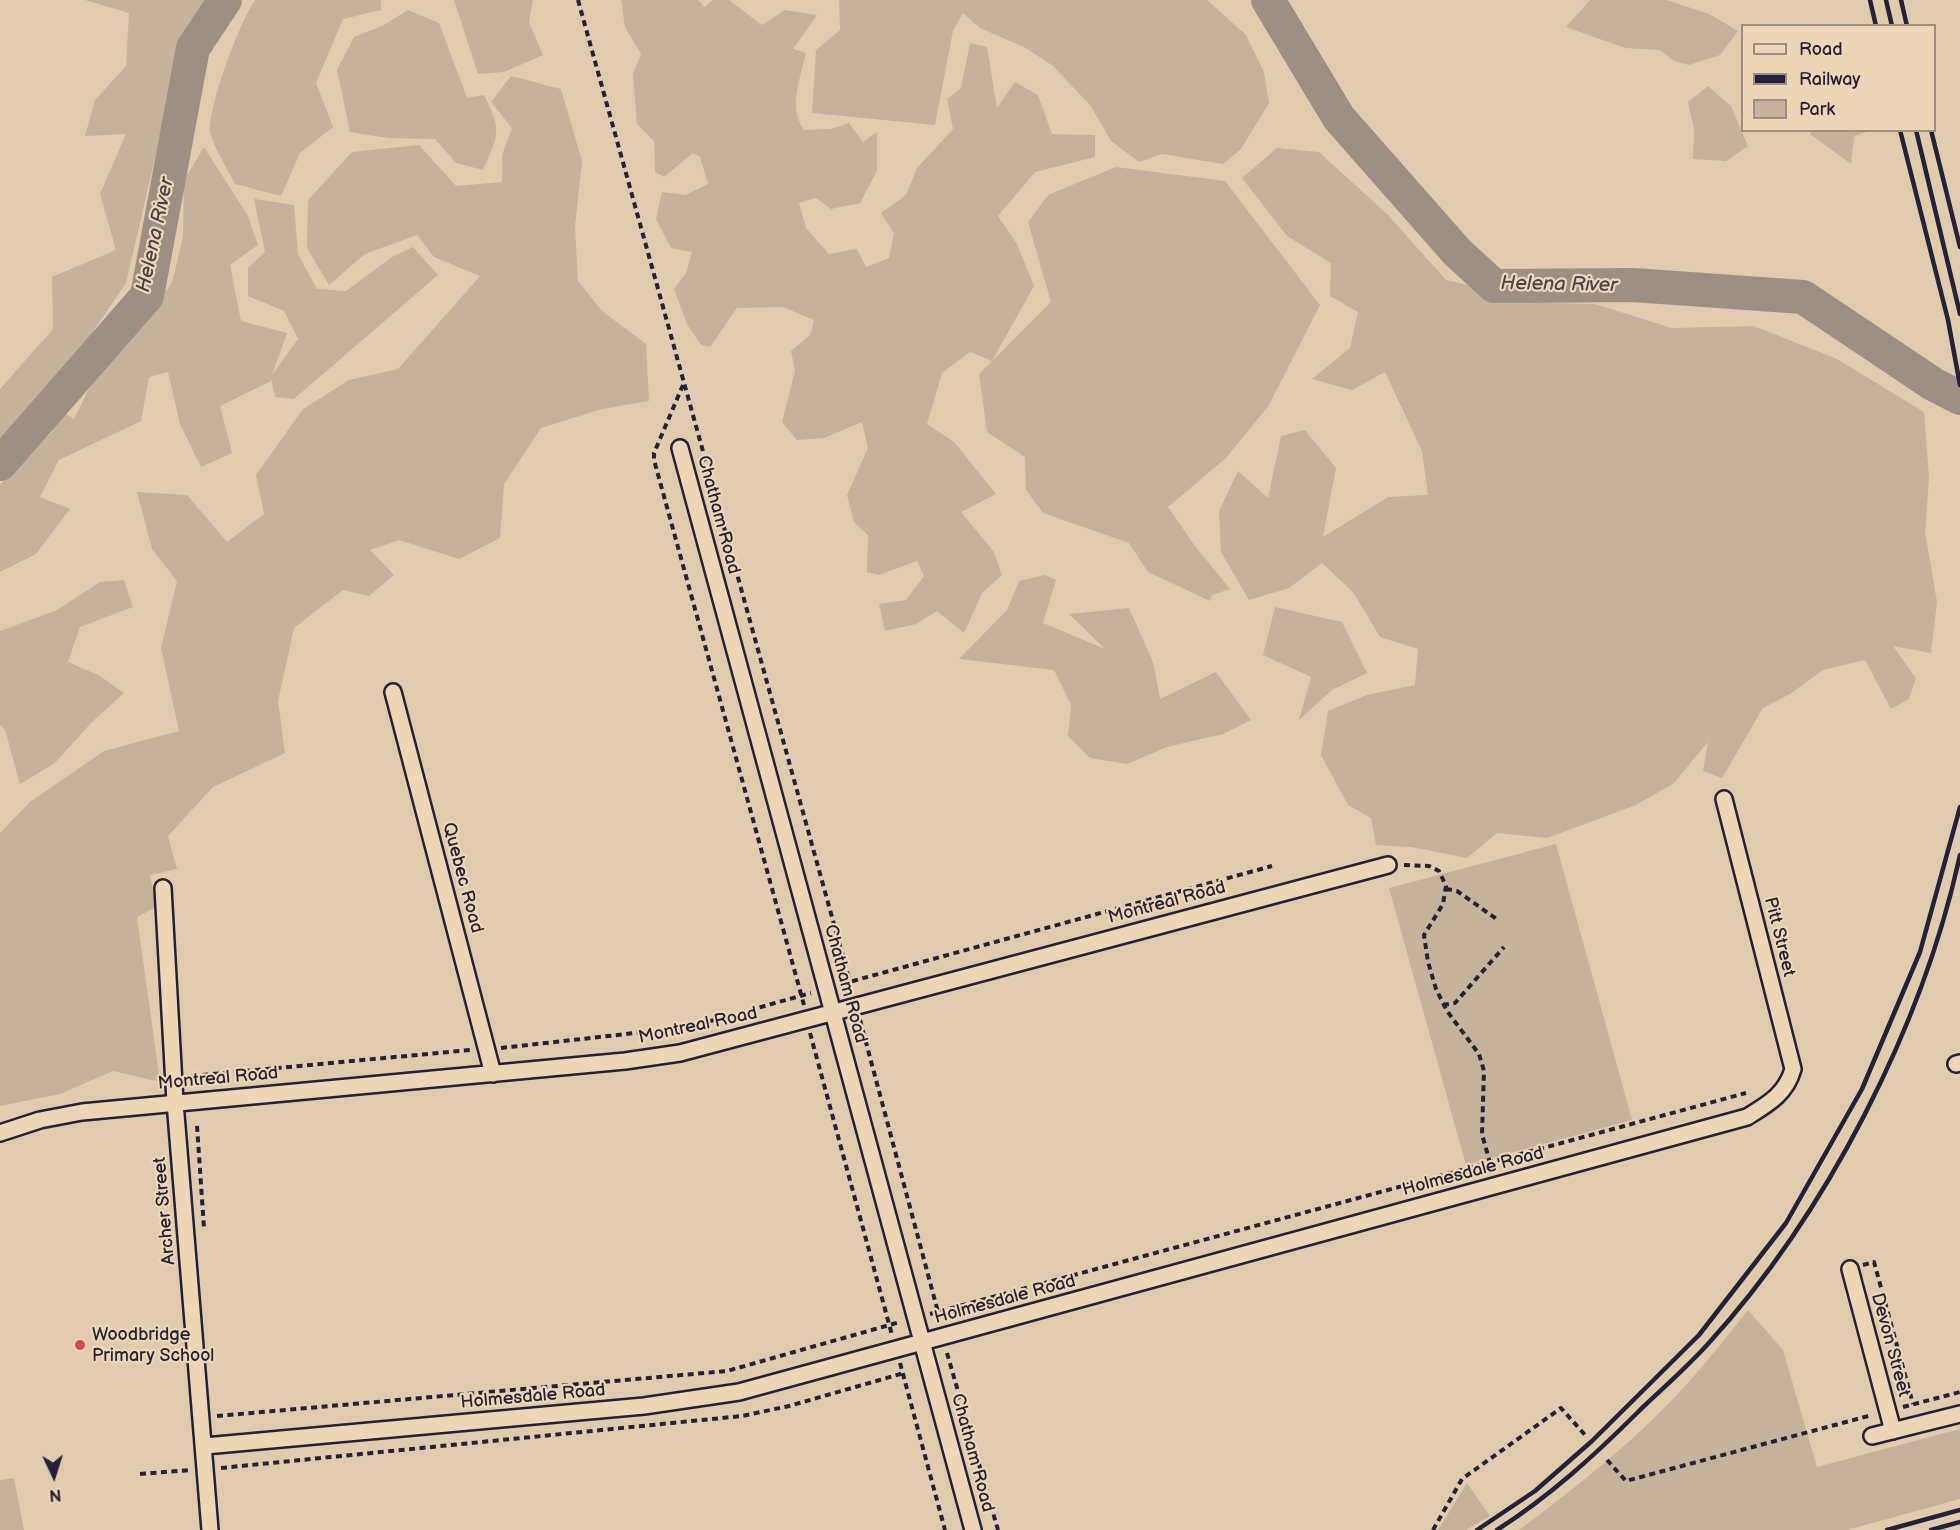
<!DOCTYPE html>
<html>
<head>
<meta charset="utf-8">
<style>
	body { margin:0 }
	#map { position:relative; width:1960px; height:1530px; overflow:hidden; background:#e1cbae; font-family:"Balsamiq Sans",sans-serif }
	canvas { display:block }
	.legend { position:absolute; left:1741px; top:24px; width:195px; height:108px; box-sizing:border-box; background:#edd6b6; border:2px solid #9c8e85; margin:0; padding:8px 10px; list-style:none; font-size:18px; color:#22223b }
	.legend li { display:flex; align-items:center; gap:12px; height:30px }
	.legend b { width:30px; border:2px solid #9c8e85 }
	.north { position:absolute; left:24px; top:1446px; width:60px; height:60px; -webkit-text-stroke:4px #edd6b6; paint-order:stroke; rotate:176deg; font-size:16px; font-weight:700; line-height:24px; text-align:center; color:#22223b }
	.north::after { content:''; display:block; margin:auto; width:21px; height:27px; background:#22223b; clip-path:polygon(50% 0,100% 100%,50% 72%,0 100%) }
</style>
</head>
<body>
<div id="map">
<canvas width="1960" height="1530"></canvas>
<ul class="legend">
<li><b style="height:8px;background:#edd6b6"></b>Road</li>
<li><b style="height:8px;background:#22223b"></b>Railway</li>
<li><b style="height:16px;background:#c5b29d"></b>Park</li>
</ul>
<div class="north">N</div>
</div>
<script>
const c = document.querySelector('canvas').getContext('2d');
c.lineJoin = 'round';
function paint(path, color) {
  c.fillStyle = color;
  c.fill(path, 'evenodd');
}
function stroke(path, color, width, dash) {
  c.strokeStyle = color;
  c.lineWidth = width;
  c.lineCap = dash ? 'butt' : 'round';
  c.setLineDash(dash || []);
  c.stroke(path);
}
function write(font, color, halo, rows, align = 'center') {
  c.font = font + ' "Balsamiq Sans",sans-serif';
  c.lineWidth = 4.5;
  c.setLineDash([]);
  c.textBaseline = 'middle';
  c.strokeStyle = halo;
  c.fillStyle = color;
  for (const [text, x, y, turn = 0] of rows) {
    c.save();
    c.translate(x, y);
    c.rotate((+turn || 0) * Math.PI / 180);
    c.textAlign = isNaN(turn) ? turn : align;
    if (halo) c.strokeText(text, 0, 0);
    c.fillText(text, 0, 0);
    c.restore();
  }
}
const green = new Path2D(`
	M 85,0 L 213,0 L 179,55 L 126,283 L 60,380 L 0,453 L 0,389 L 53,329 L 52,277 L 116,250 L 100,194 L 126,134 L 85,136 L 95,100 L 126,66 L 129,13 Z
	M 255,0 L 381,0 L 381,10 L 343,19 L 316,83 L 333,127 L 300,153 L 281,196 L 235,184 C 229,172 210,141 210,130 C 210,101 239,24 255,0 Z
	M 454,0 L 533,0 L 529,22 L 543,55 L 504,72 L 478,74 Z
	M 621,0 L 698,0 L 705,7 L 712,0 L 729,0 L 762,25 L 785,10 L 817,15 L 793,49 L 806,53 C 800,80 788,107 804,130 L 831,129 L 849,123 L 863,142 L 877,132 L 877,171 L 860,203 L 831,209 L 816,198 L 799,203 L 806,228 L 829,254 L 857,249 L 866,267 L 889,258 L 894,233 L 881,213 L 906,195 L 917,168 L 953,129 L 947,99 L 961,88 L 970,43 L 987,47 L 997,108 L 1015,82 L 1038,95 L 1052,134 L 1095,135 L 1095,157 L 1035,172 L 998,216 L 1017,244 L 1034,286 L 992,361 L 1051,302 L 1028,222 L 1048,195 L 1116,167 L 1225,181 L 1320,305 L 1269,405 L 1226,458 L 1168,507 L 1195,546 L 1230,589 L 1212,595 L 1210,601 L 1148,572 L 1129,543 L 1043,513 L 1026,490 L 1025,457 L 987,432 L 979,374 L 992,361 L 970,352 L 942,373 L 927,424 L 954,442 L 996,494 L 961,512 L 994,552 L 1002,575 L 982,593 L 964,633 L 937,611 L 916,624 L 885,631 L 879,604 L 906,600 L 924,576 L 917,561 L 879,575 L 867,572 L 868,535 L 854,522 L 847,495 L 868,448 L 862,422 L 824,438 L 797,440 L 782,422 L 795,371 L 791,351 L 810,335 L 814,320 L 783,307 L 737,308 L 710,347 L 701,345 L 687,324 L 674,289 L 686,273 L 692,252 L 671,248 L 656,219 L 662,192 L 685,195 L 708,184 L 700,157 L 693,153 L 664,177 L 655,172 L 654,141 L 637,124 L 633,74 L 641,54 L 625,27 Z
	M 839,0 L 1207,0 L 1246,35 L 1264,72 L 1269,103 L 1241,149 L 1223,164 L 1162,154 L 1139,162 L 1111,141 L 1090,105 L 1053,66 L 1024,47 L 980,28 L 963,13 L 953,31 L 935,125 L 812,113 L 816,50 L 840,30 Z
	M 1590,0 L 1667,0 L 1709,14 L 1738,31 L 1720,55 L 1689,65 L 1674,61 L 1660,50 L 1625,48 L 1566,27 Z
	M 408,10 L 439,23 L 467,98 L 484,95 C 502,131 499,134 483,170 L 456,163 L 435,139 L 388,138 L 350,132 L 337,70 L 354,37 L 382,26 Z
	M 511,76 L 561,89 L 582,161 L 575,226 L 578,281 L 602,311 L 646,344 L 649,401 L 602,409 L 541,428 L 504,484 L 500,538 L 459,559 L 399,540 L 370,550 L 394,575 L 369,596 L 343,590 L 294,628 L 278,701 L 285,753 L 213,787 L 168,836 L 177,869 L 150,875 L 156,907 L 137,917 L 160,1082 L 113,1071 L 60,1094 L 0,1106 L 0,833 L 30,802 L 104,751 L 179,731 L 161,648 L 177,581 L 152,549 L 137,492 L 187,495 L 227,542 L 264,514 L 256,475 L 303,409 L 349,380 L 398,369 L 480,276 L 434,257 L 417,235 L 365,254 L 329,285 L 307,248 L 308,200 L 352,152 L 419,145 L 456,186 L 502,182 L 502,155 L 512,128 L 491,102 Z
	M 1708,86 L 1731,106 L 1748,146 L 1726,161 L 1693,159 L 1694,129 L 1688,102 Z
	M 1811,131 L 1811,130 L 1870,131 L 1854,136 L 1851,164 L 1810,134 Z
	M 204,147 L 248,216 L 258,245 L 230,265 L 241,321 L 287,333 L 272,375 L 298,339 L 284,311 L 248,296 L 248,268 L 265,252 L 254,199 L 294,205 L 298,254 L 317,289 L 346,291 L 392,257 L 413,247 L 438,275 L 294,399 L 275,397 L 271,379 L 269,382 L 220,406 L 232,453 L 201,467 L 180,424 L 168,372 L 149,377 L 141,421 L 59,460 L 40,497 L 70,509 L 36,554 L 0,572 L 0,485 L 19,462 L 52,432 L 61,410 L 74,419 L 99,369 L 141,323 L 172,283 L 183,237 L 184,180 Z
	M 1277,148 L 1319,152 L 1388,215 L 1446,280 L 1551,303 L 1595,304 L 1672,328 L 1754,326 L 1837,359 L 1924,412 L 1929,478 L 1925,532 L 1937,602 L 1931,653 L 1893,646 L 1916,678 L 1909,699 L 1891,709 L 1865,660 L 1823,670 L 1790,694 L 1763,708 L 1722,778 L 1703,771 L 1708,742 L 1674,783 L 1636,805 L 1547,838 L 1497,833 L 1467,858 L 1411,847 L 1376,845 L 1371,818 L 1348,805 L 1321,755 L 1328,711 L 1367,695 L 1415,685 L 1418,649 L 1380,637 L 1353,592 L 1322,563 L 1289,588 L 1249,600 L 1221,552 L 1219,511 L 1238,471 L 1268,498 L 1281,436 L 1305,430 L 1336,468 L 1323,537 L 1388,497 L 1428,495 L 1422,451 L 1385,372 L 1352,390 L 1312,379 L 1350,348 L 1358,312 L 1330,296 L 1331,263 L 1287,236 L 1242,178 Z
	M 1045,575 L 1056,580 L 1043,623 L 1105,649 L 1069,614 L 1129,608 L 1153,662 L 1160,699 L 1216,672 L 1251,720 L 1223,734 L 1167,747 L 1127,764 L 1090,758 L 1068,736 L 1071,705 L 1054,670 L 959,659 L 1007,610 L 1019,581 Z
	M 124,580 L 133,607 L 80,627 L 68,662 L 100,676 L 124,693 L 91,723 L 55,763 L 20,784 L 5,730 L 0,725 L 0,631 L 57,610 L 100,582 Z
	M 1275,607 L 1342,622 L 1367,673 L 1332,690 L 1299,720 L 1311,677 L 1263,655 Z
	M 1556,844 L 1632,1120 L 1466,1165 L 1389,888 Z
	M 1748,1310 L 1783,1350 L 1817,1467 L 1960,1429 L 1960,1499 L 1847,1530 L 1519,1530 C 1578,1486 1636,1440 1686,1385 C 1708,1361 1728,1335 1748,1310 Z
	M 14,1478 L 24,1530 L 0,1530 L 0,1480 Z
	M 1467,1483 L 1490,1516 L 1466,1530 L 1438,1530 Z`);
const river = new Path2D(`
	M 1268,0 L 1339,118 L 1457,252 L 1494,286 L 1633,285 L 1803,297 L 1933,384 L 1960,398
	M 0,464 L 147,296 L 193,48 L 225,0`);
const path = new Path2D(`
	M 578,0 L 850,982
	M 683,385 L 654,453 L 654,460 L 804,1005
	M 1404,865 L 1429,866 L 1439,871 L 1446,886 L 1443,904 L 1424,935 L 1428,962 L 1436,989 L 1447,1011 L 1479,1054 L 1484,1071 L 1482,1134 L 1490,1163
	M 1446,889 L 1457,891 L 1498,920
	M 842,984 L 1272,866
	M 1443,1005 L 1455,1003 L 1504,947
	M 860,1020 L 938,1312
	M 810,1033 L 892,1335
	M 501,1048 L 689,1027 L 811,993
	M 192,1076 L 470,1050
	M 197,1126 L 204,1228
	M 1863,1265 L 1874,1262 L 1913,1404
	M 930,1314 L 1746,1093
	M 947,1353 L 998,1530
	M 900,1363 L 945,1530
	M 1903,1407 L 1960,1392
	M 217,1416 L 727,1371 L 900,1322
	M 1607,1460 L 1626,1481 L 1872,1415
	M 221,1468 L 742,1416 L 789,1406 L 904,1373
	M 140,1474 L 190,1470
	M 1433,1530 L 1462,1479 L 1561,1408 L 1586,1436`);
const minor = new Path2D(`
	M 680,448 L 973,1530
	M 393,692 L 493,1074
	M 163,888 L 175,1102 L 210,1530
	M 1956,1064 L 1960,1063
	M 0,1133 L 40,1120 L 82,1112 L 625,1061 L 680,1053 L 1388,865
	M 1850,1269 L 1893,1431
	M 1872,1436 L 1960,1414
	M 205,1446 L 644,1406 L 739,1392 L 1747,1117 C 1768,1104 1786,1094 1793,1069 L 1724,799`);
const rail = new Path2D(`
	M 1870,0 L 1876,26
	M 1886,0 L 1892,26
	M 1901,0 L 1907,26
	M 1900,130 L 1948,320 L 1960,385
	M 1916,130 L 1960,314
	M 1931,130 L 1960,247
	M 1477,1530 L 1535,1491 L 1592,1441 L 1699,1335 L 1786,1223 L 1862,1089 L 1920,952 L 1960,807
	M 1497,1530 C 1550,1496 1595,1455 1639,1411 C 1662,1389 1686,1368 1707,1345 C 1826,1215 1923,1026 1960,855
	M 1887,1530 L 1960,1510
	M 1931,1530 L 1960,1522`);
const markers = [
	[80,1345,6,"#d1495b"]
];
const streetNames = [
	["Chatham Road",718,515,75],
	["Quebec Road",462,878,75],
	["Montreal Road",1167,903,-15],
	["Pitt Street",1779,937,76],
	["Chatham Road",845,984,75],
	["Montreal Road",698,1026,-12],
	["Montreal Road",218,1079,-5],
	["Holmesdale Road",1473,1172,-15],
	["Archer Street",165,1211,-95],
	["Holmesdale Road",1005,1300,-15],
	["Devon Street",1890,1345,75],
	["Holmesdale Road",533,1397,-5],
	["Chatham Road",972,1453,75]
];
const poiNames = [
	["Woodbridge",92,1335],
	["Primary School",92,1356]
];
const waterNames = [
	["Helena River",156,235,-78],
	["Helena River",1559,285,1]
];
paint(green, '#c5b29d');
stroke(river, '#9d8f85', 34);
stroke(minor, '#22223b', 20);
stroke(path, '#22223b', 4, [6, 4.5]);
stroke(minor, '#edd6b6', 15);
stroke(rail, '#22223b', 4.5);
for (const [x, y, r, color] of markers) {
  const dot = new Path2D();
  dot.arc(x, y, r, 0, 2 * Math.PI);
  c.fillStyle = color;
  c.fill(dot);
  stroke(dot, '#edd6b6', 2);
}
write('18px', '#22223b', '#edd6b6', streetNames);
write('18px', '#22223b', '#edd6b6', poiNames, 'left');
write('italic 20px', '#474351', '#edd6b6', waterNames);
</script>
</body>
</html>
